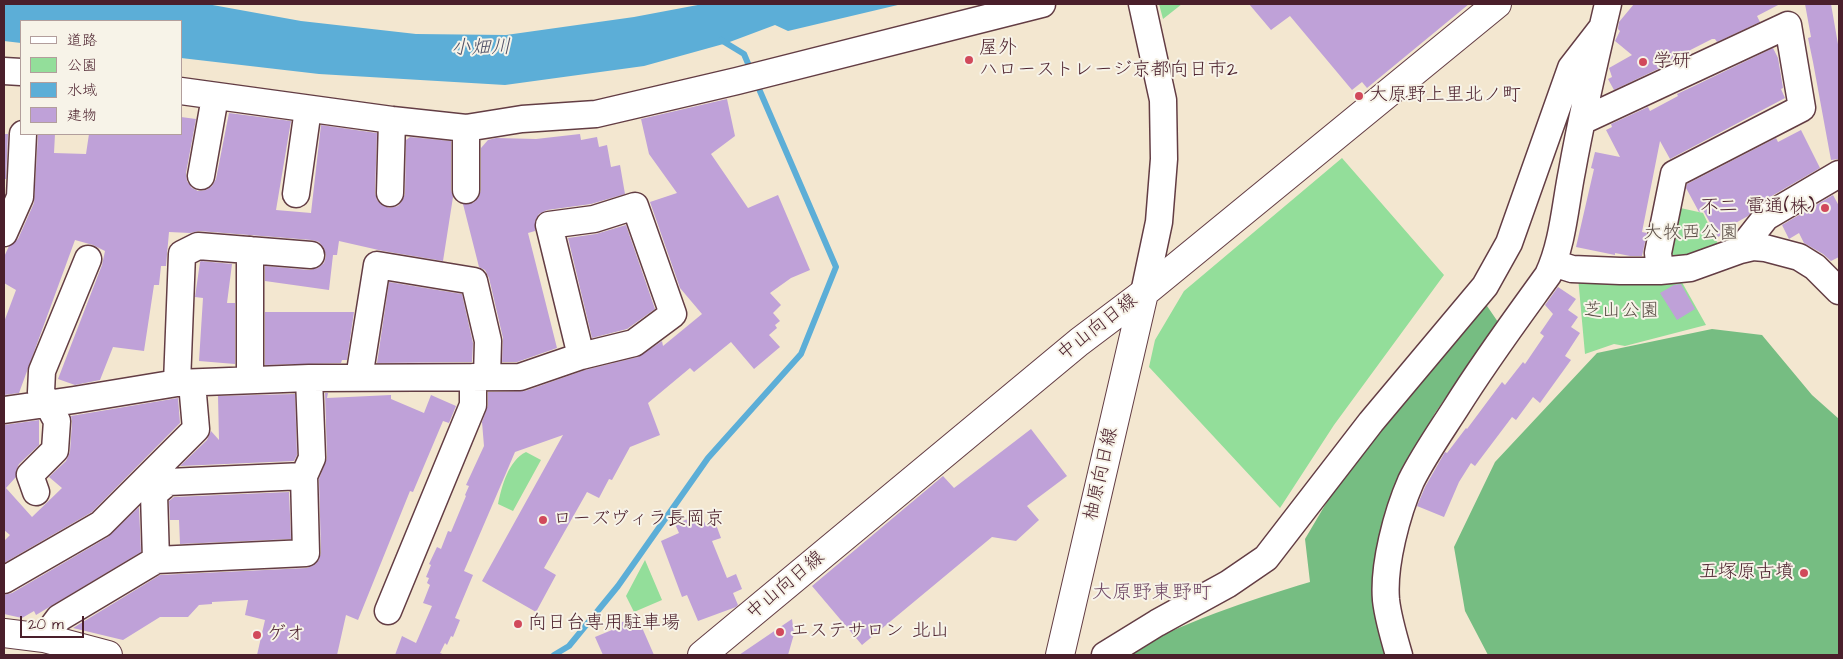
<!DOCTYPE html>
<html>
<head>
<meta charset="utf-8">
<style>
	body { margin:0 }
	#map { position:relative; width:1843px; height:659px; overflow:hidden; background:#f3e7d0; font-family:"Architects Daughter","Klee One",sans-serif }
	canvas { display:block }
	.frame { position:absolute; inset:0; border:5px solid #4a1f2b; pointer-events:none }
	.legend { position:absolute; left:20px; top:20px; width:162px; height:115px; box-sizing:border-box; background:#f7f3e8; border:1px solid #b29e9c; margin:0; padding:6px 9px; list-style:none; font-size:15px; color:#4a1f2b }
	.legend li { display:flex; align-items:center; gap:10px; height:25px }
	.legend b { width:25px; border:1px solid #b29e9c }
	.scale { position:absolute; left:20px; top:616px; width:64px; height:22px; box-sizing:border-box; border:2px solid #4a1f2b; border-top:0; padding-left:6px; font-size:15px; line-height:18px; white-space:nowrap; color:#4a1f2b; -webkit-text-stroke:4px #f7f3e8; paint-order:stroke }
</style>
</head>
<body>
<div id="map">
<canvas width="1843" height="659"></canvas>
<div class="frame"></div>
<ul class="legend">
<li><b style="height:6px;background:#fff"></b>道路</li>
<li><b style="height:14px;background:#93de9a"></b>公園</li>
<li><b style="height:14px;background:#5caed7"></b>水域</li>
<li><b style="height:14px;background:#bfa1d8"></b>建物</li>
</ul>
<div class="scale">20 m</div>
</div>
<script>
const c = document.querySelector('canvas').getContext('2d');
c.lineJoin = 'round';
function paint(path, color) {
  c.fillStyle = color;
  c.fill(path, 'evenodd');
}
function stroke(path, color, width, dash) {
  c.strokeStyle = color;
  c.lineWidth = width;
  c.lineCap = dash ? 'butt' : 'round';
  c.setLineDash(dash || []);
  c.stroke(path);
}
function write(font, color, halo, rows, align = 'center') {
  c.font = font + ' "Architects Daughter","Klee One",sans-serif';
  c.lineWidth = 4;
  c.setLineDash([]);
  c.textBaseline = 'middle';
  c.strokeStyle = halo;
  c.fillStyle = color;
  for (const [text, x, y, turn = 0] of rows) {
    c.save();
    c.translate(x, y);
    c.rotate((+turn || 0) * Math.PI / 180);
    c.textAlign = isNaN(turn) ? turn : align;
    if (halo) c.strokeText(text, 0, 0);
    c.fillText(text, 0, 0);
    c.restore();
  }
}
const green = new Path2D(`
	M 1159,4 L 1182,4 L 1163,19 Z
	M 1342,158 L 1444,275 L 1334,425 L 1280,508 L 1149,367 L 1155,340 L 1184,291 Z
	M 1676,207 L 1703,213 L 1719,246 L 1676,259 L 1667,249 Z
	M 1578,277 L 1679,277 L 1706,325 L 1625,346 L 1614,344 L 1585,354 Z
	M 526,452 L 541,460 L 513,511 L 498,504 C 502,486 508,461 526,452 Z
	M 645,560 L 662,600 L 634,612 L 626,596 Z`);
const forest = new Path2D(`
	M 1485,303 L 1498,322 L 1435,413 L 1405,470 L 1385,655 L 1125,655 C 1182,622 1247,601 1310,582 L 1305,539 L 1354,456 Z
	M 1712,329 L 1762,335 L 1812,395 L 1839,419 L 1839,655 L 1488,655 L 1465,611 L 1454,547 L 1495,462 L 1597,353 Z`);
const water = new Path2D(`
	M 4,4 L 207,4 L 301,21 L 416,34 L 506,35 L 634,17 L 703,4 L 902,4 L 788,31 L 775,25 L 727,43 L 644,66 L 505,85 L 319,74 L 181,58 L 181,21 L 21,21 L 21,43 L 4,41 Z`);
const stream = new Path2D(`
	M 721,40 L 744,54 L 752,73
	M 554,655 L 569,646 L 618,586 L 708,458 L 801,354 L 836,267 L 756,82`);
const building = new Path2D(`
	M 1249,4 L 1469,4 L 1367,88 L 1362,82 L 1352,90 L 1290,16 L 1271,30 Z
	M 1634,4 L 1780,4 L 1757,16 L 1760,22 L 1717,42 L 1715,39 L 1712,39 L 1659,66 L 1660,68 L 1614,90 L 1608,79 L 1612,77 L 1609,68 L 1632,55 L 1615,41 L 1620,31 L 1618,29 L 1619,22 Z
	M 1805,4 L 1831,4 L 1839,50 L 1839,159 L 1831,160 L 1813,62 L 1808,38 L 1811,37 Z
	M 1773,48 L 1778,58 L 1783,88 L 1781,89 L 1785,98 L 1670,159 L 1660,141 L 1642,232 L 1647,233 L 1642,256 L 1630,256 L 1615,253 L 1615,255 L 1576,247 L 1594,169 L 1591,168 L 1595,152 L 1620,157 L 1606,130 L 1612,127 L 1611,124 L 1648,107 L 1650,111 L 1678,96 L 1677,94 L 1692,87 Z
	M 727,99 L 735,136 L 711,154 L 748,208 L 778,195 L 810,270 L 791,278 L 770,293 L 781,305 L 773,313 L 780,321 L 775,325 L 777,328 L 769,335 L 780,347 L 754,369 L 731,342 L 694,372 L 690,368 L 648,403 L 660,435 L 630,447 L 612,480 L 609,479 L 599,498 L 587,492 L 544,568 L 556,575 L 536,612 L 482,581 L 563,435 L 515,452 L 464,571 L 473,575 L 455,618 L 460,620 L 453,637 L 451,636 L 447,645 L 445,643 L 440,653 L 445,655 L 395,655 L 402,636 L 416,643 L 432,606 L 423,603 L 430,585 L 427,583 L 429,578 L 426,577 L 431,565 L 429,564 L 437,547 L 441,549 L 448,531 L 451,532 L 466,496 L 465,495 L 469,486 L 466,485 L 484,446 L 482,422 L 488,405 L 488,392 L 525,391 L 585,370 L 638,357 L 662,341 L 663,346 L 702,314 L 680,288 L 650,202 L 677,193 L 649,154 L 641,119 Z
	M 229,113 L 291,121 L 276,210 L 311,213 L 321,125 L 377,133 L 375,193 L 377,200 L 382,205 L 389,208 L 398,206 L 402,201 L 405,194 L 406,140 L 410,137 L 451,141 L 451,190 L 453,197 L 443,261 L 383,251 L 339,241 L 337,255 L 333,255 L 329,290 L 265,281 L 265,266 L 310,270 L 318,268 L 324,263 L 326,256 L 324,248 L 319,242 L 312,240 L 199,231 L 190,233 L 169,232 L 166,266 L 161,266 L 159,285 L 154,285 L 144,351 L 113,347 L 100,380 L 75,385 L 58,379 L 102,265 L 105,251 L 93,245 L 75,240 L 19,393 L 4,395 L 4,322 L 16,290 L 4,283 L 4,257 L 9,246 L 18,239 L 34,203 L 38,134 L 55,134 L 54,153 L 86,154 L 89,134 L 181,134 L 181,117 L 196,119 L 186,173 L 187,181 L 192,188 L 198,191 L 206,190 L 212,186 L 216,179 Z
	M 1801,130 L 1820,168 L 1758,204 L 1748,216 L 1732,225 L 1734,228 L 1718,237 L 1703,210 L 1699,212 L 1686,188 L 1687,184 L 1776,138 L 1778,142 Z
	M 4,134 L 8,134 L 6,179 L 4,179 Z
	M 580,134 L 581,140 L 597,137 L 599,147 L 607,145 L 611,167 L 620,165 L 625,194 L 591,204 L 547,210 L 539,214 L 535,221 L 535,231 L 528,233 L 557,348 L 517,362 L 502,362 L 503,338 L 489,278 L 485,270 L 479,267 L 463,204 L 473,203 L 479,197 L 481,190 L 481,148 L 488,140 L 496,138 L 536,139 Z
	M 1833,195 L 1839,206 L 1839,257 L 1831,261 L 1823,254 L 1804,243 L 1799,233 L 1789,239 L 1782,225 Z
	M 626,225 L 655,309 L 627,329 L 592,338 L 568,238 L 596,234 Z
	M 201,261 L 232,264 L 227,303 L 235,303 L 235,364 L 199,361 L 203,298 L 195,297 L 200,262 Z
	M 389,282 L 462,294 L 473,343 L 472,362 L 377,363 Z
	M 1681,284 L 1695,309 L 1677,320 L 1660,293 L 1674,285 Z
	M 1558,287 L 1576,299 L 1568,310 L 1578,317 L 1571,327 L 1580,333 L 1565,356 L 1571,360 L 1540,403 L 1533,397 L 1516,420 L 1512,417 L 1475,466 L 1471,463 L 1459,482 L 1444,517 L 1417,506 L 1425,487 L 1445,452 L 1447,453 L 1466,428 L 1467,429 L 1502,382 L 1505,385 L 1523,362 L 1525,364 L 1544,336 L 1540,333 L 1553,314 L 1545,305 Z
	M 265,312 L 354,312 L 347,360 L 342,360 L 341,363 L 265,365 Z
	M 325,393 L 328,393 L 327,398 L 391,395 L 391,399 L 424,413 L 431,395 L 456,406 L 449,423 L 443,421 L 413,492 L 410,491 L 358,620 L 346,615 L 337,655 L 257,655 L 265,620 L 245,615 L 248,600 L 212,602 L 212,604 L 199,605 L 188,617 L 160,617 L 123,640 L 73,628 L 160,575 L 307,568 L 314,565 L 319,560 L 321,553 L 319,479 L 327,458 Z
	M 295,394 L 297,455 L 294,461 L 180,466 L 207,440 L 211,431 L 219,440 L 218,396 Z
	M 178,398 L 180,423 L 92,512 L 4,563 L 4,541 L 10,535 L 4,530 L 4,425 L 39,420 L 39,445 L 19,464 L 16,471 L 16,477 L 6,488 L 32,517 L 62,488 L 49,477 L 66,461 L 70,452 L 72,422 L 71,416 Z
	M 1031,429 L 1067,476 L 1027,506 L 1039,520 L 1016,541 L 992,537 L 862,645 L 812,586 L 943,476 L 954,488 Z
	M 289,492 L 291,539 L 180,544 L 179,520 L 170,520 L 169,501 L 174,497 Z
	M 139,507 L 141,552 L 36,615 L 34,611 L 22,618 L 4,614 L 4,595 L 12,593 L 108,537 Z
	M 701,514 L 706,526 L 715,522 L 721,538 L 712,541 L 727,578 L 736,574 L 742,589 L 733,593 L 738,605 L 736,607 L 698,621 L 687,595 L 682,597 L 661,541 L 679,533 L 675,524 Z
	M 637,616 L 654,655 L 603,655 L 595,637 L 612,630 L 610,627 Z
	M 792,619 L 794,634 L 788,655 L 739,655 Z`);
const street = new Path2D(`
	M 1142,4 L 1163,100 L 1164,159 L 1159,222 L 1144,293
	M 4,71 L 21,72
	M 181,91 L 392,120 L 466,128 L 522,119 L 596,114 L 737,81 L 1042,4
	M 1582,121 L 1788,25 L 1802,108 L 1674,174 L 1658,253 L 1660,271
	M 201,176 L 215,97
	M 466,190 L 466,128
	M 390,193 L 392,120
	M 296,194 L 308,109
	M 4,233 L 20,197 L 23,134
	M 250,250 L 250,380
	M 1740,250 L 1766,217 L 1839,174
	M 1553,263 L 1572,269 L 1620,271 L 1660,271 L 1690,268 L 1740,250 L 1753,247 L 1765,248 L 1799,257 L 1815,267 L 1839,291
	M 359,378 L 377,265 L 474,281 L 488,341 L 487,377
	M 177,383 L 182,254 L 198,246 L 311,255
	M 4,410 L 74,400 L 177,383 L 309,378 L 520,377 L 581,356 L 634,343 L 673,314 L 635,206 L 594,219 L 549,225 L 581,356
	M 36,492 L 30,475 L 55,450 L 57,421 L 41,392 L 42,371 L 88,259
	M 156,560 L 154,494 L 168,482 L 304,476
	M 4,580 L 101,524 L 196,429 L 192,383
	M 388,611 L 473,405 L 473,377
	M 44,638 L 59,618 L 156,560 L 306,553 L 304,476 L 312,458 L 309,378
	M 1105,655 L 1157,623 L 1228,584 L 1266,558 L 1371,422 L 1485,286 L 1509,243 L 1571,68 L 1602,28
	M 1399,655 C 1394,638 1388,618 1386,600 C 1383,565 1397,513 1411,481 C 1424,455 1441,431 1457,406 C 1485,361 1517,318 1548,275 C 1563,243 1565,206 1572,171 C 1582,115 1595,59 1608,4`);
const secondary = new Path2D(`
	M 4,633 L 44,638 L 108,655
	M 702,655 L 1079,342 L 1144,293 L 1497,4
	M 1060,655 L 1144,293`);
const markers = [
	[969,60,5,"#d1495b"],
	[1643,62,5,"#d1495b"],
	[1359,96,5,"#d1495b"],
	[1825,208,5,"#d1495b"],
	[543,520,5,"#d1495b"],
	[1804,573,5,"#d1495b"],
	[518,624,5,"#d1495b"],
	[780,632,5,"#d1495b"],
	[257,635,5,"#d1495b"]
];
const poiNames = [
	["屋外",979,49],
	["ハローストレージ京都向日市2",979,71],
	["学研",1653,62],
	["大原野上里北ノ町",1369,96],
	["不二 電通(株)",1815,208,"right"],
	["ローズヴィラ長岡京",553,520],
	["五塚原古墳",1794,573,"right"],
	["向日台専用駐車場",528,624],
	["エステサロン 北山",790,632],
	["ゲオ",267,635]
];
const parkNames = [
	["大牧西公園",1691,234],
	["芝山公園",1621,312]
];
const streetNames = [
	["中山向日線",1098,328,-38],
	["柚原向日線",1102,474,-77],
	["中山向日線",786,586,-40]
];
const waterNames = [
	["小畑川",481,49,-1]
];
const neighbourhoodNames = [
	["大原野東野町",1152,594]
];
paint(green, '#93de9a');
paint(forest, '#76bd82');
paint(water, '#5caed7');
stroke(stream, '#5caed7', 6);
paint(building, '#bfa1d8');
stroke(street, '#633d44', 29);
stroke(secondary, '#633d44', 30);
stroke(street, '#fff', 26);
stroke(secondary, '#fff', 28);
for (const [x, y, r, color] of markers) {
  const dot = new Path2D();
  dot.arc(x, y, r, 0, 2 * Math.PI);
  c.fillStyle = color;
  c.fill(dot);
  stroke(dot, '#f7f3e8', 2);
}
write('19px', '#4a1f2b', '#f7f3e8', poiNames, 'left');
write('19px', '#5c4f47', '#f7f3e8', parkNames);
write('19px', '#4a1f2b', '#f7f3e8', streetNames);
write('italic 20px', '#505167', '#f7f3e8', waterNames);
write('20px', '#734c68', '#f7f3e8', neighbourhoodNames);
</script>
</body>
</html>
